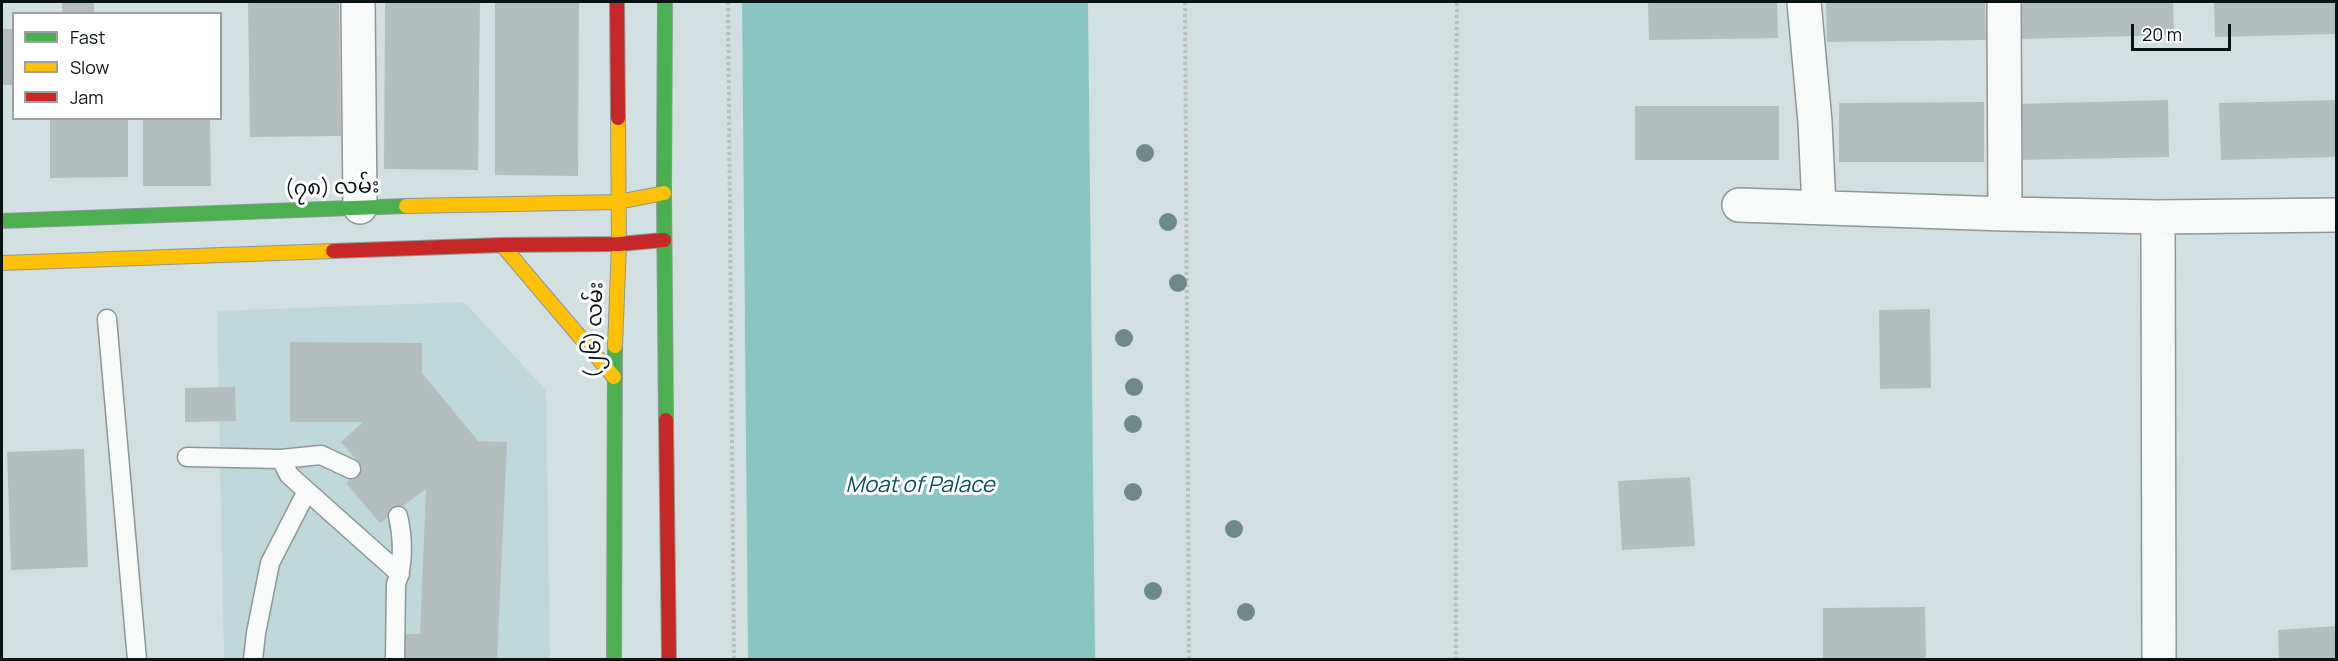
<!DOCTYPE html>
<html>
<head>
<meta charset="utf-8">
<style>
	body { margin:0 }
	#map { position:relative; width:2338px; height:661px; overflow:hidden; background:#d3e0e1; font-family:Manrope,sans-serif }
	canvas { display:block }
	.frame { position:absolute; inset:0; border:3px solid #0b1414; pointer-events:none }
	.legend { position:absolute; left:12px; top:12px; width:210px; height:108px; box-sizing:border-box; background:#fff; border:2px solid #9da1a1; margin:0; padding:8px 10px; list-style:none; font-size:18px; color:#0b1414 }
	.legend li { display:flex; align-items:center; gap:12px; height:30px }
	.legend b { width:30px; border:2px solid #9da1a1 }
	.scale { position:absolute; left:2131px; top:24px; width:100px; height:27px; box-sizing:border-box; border:3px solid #0b1414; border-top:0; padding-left:8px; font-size:18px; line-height:21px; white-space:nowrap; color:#0b1414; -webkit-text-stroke:4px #fff; paint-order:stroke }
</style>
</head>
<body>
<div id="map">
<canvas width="2338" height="661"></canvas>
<div class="frame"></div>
<ul class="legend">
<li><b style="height:8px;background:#4caf50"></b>Fast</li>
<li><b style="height:8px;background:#ffc107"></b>Slow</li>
<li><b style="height:8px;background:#c62828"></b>Jam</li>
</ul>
<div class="scale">20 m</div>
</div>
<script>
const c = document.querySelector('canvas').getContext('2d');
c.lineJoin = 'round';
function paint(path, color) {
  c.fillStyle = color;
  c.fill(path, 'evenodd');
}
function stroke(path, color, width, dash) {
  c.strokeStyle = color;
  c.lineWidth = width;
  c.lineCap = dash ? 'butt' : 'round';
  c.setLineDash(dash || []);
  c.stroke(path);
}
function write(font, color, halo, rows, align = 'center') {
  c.font = font + ' Manrope,"Noto Sans Myanmar",sans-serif';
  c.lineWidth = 6;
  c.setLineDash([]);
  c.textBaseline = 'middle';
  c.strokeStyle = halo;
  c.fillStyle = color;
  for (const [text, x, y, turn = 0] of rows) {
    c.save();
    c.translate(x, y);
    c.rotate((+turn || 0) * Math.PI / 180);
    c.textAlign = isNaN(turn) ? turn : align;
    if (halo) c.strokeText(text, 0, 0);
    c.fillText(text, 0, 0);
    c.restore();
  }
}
const built = new Path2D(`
	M 464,302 L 546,390 L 550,659 L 224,659 L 217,311 Z`);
const water = new Path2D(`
	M 742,2 L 1088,2 L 1095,659 L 748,659 Z`);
const building = new Path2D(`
	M 62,2 L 94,2 L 94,14 L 62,14 Z
	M 248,2 L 339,2 L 341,136 L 250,137 Z
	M 385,2 L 480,2 L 478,170 L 384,169 Z
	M 495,2 L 579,2 L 578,176 L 495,175 Z
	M 1648,2 L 1777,2 L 1778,38 L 1649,40 Z
	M 1826,2 L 1985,2 L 1986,40 L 1827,42 Z
	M 2017,2 L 2173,2 L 2174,35 L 2018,39 Z
	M 2214,2 L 2336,2 L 2336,34 L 2215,37 Z
	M 2,29 L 14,29 L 14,85 L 2,85 Z
	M 2168,100 L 2169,157 L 2016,160 L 2015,104 Z
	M 2336,100 L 2336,157 L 2221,160 L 2219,103 Z
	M 1984,102 L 1984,162 L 1839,162 L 1839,103 Z
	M 1635,106 L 1779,106 L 1779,160 L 1635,160 Z
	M 50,118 L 128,118 L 128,177 L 50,178 Z
	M 143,118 L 210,118 L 211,186 L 143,186 Z
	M 1930,309 L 1931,388 L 1880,389 L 1879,310 Z
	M 290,342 L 422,343 L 422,373 L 478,441 L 507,442 L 497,660 L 401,660 L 402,634 L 420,634 L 426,489 L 380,523 L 346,483 L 363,468 L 341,442 L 363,422 L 290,422 Z
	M 235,387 L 236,421 L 185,422 L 185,388 Z
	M 84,449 L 88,567 L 11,570 L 7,452 Z
	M 1690,477 L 1695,546 L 1622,550 L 1618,481 Z
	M 1925,607 L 1926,660 L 1823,660 L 1823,608 Z
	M 2336,626 L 2336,660 L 2279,660 L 2278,630 Z`);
const path = new Path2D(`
	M 728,2 L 734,660
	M 1185,2 L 1189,660
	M 1456,660 L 1455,205 L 1457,2`);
const lane = new Path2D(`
	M 107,319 L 137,660
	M 187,457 L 281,459 L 321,455 L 351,469
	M 281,459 L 289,475 L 400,574
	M 253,660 L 256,633 L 270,563 L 307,491
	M 395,660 L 396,584 C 404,564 403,537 398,516`);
const street = new Path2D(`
	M 358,2 L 360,207
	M 1804,2 L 1815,122 L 1819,207
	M 2004,2 L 2005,214
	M 1739,205 L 2005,214 L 2158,217 L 2336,215
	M 2158,217 L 2159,660`);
const fast = new Path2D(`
	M 665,2 L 664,193 L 666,420
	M 2,221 L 406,206
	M 614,660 L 615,346`);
const slow = new Path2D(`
	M 406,206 L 618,202 L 664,193
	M 502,245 L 614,377
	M 2,263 L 333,251
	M 615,346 L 619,244 L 618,118`);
const jam = new Path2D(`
	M 617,2 L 618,118
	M 333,251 L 502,245 L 619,244 L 664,240
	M 666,420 L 669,660`);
const trees = [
	[1145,153],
	[1168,222],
	[1178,283],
	[1124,338],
	[1134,387],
	[1133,424],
	[1133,492],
	[1234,529],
	[1153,591],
	[1246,612]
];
const streetNames = [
	["(၇၈) လမ်း",332,188,-2],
	["(၂၆) လမ်း",595,330,-88]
];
const waterNames = [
	["Moat of Palace",920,486]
];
paint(built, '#bfd8d9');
paint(water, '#8ac5c6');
paint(building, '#b4bebe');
stroke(lane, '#8d9798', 21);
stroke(street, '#8d9798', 36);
stroke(fast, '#8d9798', 16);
stroke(slow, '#8d9798', 16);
stroke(jam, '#8d9798', 16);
stroke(path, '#bcbfc0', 4, [3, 3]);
stroke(lane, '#f8fafa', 18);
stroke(street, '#f8fafa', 33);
stroke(fast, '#4caf50', 14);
stroke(slow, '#ffc107', 14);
stroke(jam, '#c62828', 14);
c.fillStyle = '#6e898a';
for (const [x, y] of trees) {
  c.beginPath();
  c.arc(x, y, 9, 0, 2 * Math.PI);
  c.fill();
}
write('21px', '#0b1414', '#fff', streetNames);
write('italic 22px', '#095254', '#fff', waterNames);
</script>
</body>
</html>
